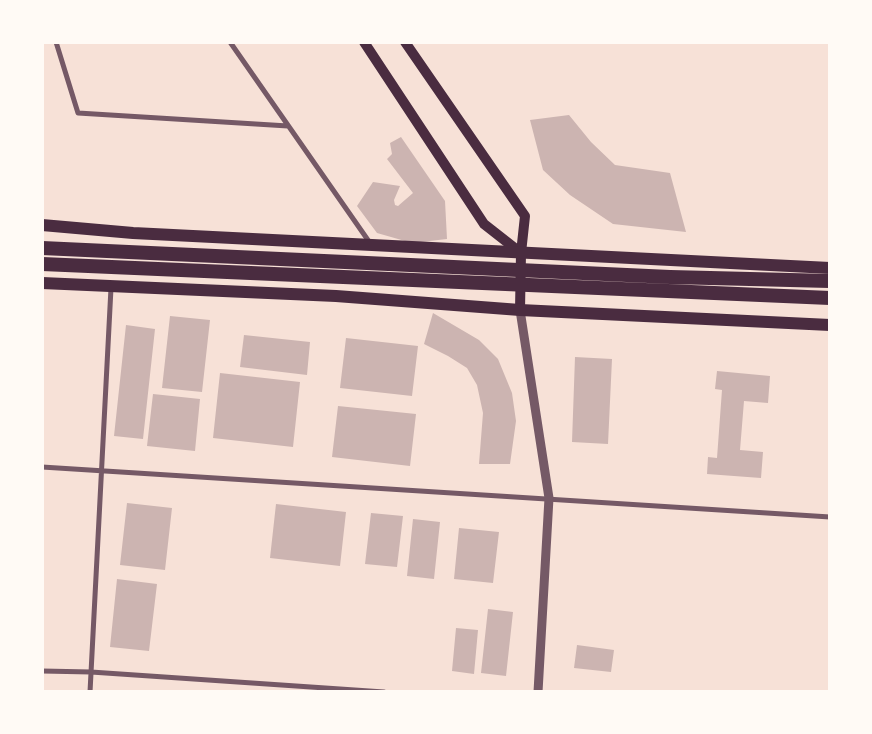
<!DOCTYPE html>
<html>
<head>
<meta charset="utf-8">
<style>
	body { margin:0 }
	#map { position:relative; width:872px; height:734px; overflow:hidden; background:#f7e1d7; font-family:"Alegreya Sans",sans-serif }
	canvas { display:block }
	.frame { position:absolute; inset:0; border:44px solid #fffaf5; pointer-events:none }
</style>
</head>
<body>
<div id="map">
<canvas width="872" height="734"></canvas>
<div class="frame"></div>
</div>
<script>
const c = document.querySelector('canvas').getContext('2d');
c.lineJoin = 'round';
function paint(path, color) {
  c.fillStyle = color;
  c.fill(path, 'evenodd');
}
function stroke(path, color, width, dash) {
  c.strokeStyle = color;
  c.lineWidth = width;
  c.lineCap = dash ? 'butt' : 'round';
  c.setLineDash(dash || []);
  c.stroke(path);
}
const building = new Path2D(`
	M 569,115 L 591,142 L 615,165 L 670,173 L 686,232 L 613,224 L 570,195 L 543,170 L 530,120 Z
	M 401,137 L 445,201 L 447,239 L 412,243 L 377,233 L 357,206 L 373,182 L 400,186 L 394,200 L 395,205 L 398,206 L 413,193 L 387,159 L 392,154 L 390,143 Z
	M 433,313 L 479,340 L 498,359 L 512,393 L 516,421 L 510,464 L 479,464 L 483,413 L 477,385 L 467,368 L 448,356 L 424,344 Z
	M 170,316 L 210,320 L 202,392 L 162,388 Z
	M 126,325 L 155,329 L 143,439 L 114,436 Z
	M 244,335 L 310,342 L 307,375 L 240,367 Z
	M 346,338 L 418,346 L 412,396 L 340,388 Z
	M 575,357 L 612,359 L 608,444 L 572,442 Z
	M 717,371 L 770,376 L 768,403 L 744,401 L 740,450 L 763,452 L 761,478 L 707,474 L 708,457 L 717,458 L 722,390 L 715,389 Z
	M 220,373 L 300,382 L 293,447 L 213,438 Z
	M 153,394 L 200,399 L 195,451 L 147,446 Z
	M 338,406 L 416,414 L 410,466 L 332,457 Z
	M 127,503 L 172,508 L 165,570 L 120,565 Z
	M 276,504 L 346,512 L 340,566 L 270,558 Z
	M 371,513 L 403,516 L 397,567 L 365,564 Z
	M 413,519 L 440,522 L 434,579 L 407,576 Z
	M 459,528 L 499,532 L 493,583 L 454,579 Z
	M 117,579 L 157,584 L 149,651 L 110,647 Z
	M 488,609 L 513,612 L 506,676 L 481,673 Z
	M 456,628 L 478,630 L 474,674 L 452,671 Z
	M 577,645 L 614,650 L 611,672 L 574,668 Z`);
const minor = new Path2D(`
	M 56,42 L 78,113 L 288,126
	M 230,42 L 370,243
	M 42,467 L 830,517
	M 42,671 L 91,672 L 384,692
	M 90,692 L 111,288`);
const tertiary = new Path2D(`
	M 520,310 L 549,498 L 538,692`);
const secondary = new Path2D(`
	M 364,42 L 484,224 L 521,253
	M 405,42 L 525,216 L 521,253 L 520,310`);
const primary = new Path2D(`
	M 42,225 L 133,233 L 830,268
	M 42,283 L 336,296 L 520,310 L 830,325`);
const trunk = new Path2D(`
	M 42,248 L 670,277 L 830,281
	M 42,264 C 305,274 567,288 830,298`);
paint(building, '#ccb4b1');
stroke(minor, '#755966', 5);
stroke(tertiary, '#755966', 9);
stroke(secondary, '#4a2c40', 10);
stroke(primary, '#4a2c40', 12);
stroke(trunk, '#4a2c40', 14);
</script>
</body>
</html>
